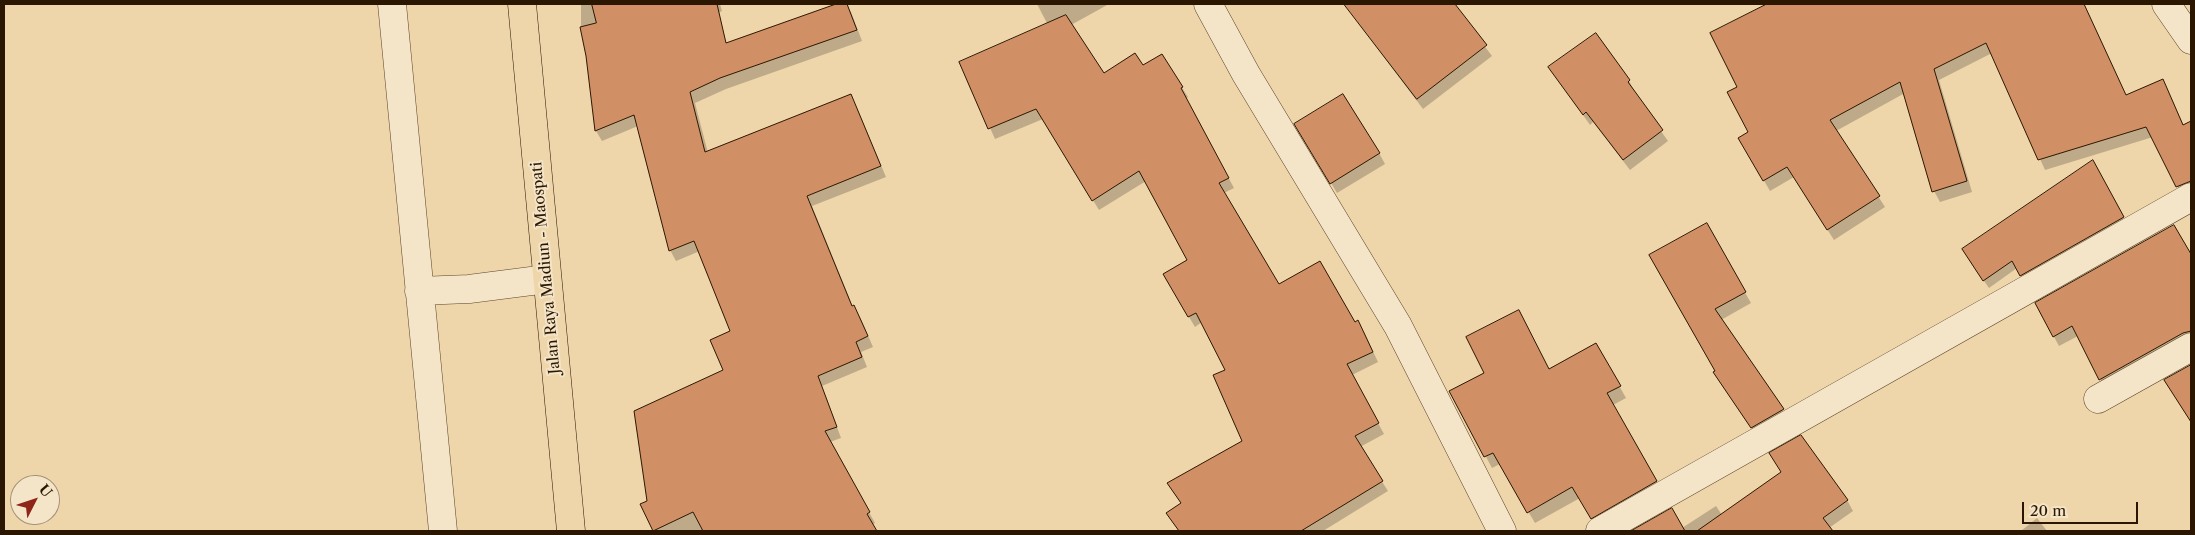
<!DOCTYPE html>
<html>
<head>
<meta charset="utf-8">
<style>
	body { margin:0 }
	#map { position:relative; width:2195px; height:535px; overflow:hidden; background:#eed5aa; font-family:"Libre Caslon Text",serif }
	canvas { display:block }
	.frame { position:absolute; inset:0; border:5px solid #2b1701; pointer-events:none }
	.north { position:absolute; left:10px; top:475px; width:50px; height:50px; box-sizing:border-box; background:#f4e4c8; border:1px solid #a49278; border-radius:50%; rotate:49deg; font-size:14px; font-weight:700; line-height:20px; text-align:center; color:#2b1701 }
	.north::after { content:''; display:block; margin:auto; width:18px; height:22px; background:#8f2418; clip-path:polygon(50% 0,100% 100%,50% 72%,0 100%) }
	.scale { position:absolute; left:2022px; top:502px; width:116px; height:22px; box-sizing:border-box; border:2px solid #2b1701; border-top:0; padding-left:6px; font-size:15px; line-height:18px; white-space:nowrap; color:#2b1701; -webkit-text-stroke:4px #f4e4c8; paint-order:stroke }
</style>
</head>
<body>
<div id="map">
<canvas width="2195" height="535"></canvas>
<div class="frame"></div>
<div class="north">U</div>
<div class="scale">20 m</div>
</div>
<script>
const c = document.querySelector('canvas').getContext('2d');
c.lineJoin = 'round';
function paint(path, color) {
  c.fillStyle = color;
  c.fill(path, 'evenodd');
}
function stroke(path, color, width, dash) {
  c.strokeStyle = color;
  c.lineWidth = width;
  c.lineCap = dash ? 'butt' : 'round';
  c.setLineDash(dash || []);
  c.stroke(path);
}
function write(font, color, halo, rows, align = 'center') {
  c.font = font + ' "Libre Caslon Text",serif';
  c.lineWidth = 4;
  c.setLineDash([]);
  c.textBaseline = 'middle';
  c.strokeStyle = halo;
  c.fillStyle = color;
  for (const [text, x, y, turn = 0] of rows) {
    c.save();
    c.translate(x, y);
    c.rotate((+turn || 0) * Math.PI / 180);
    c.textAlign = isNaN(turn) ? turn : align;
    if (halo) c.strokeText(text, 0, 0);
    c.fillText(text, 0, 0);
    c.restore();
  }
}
const shadow = new Path2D(`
	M 581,4 L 720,4 L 722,11 L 623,66 L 629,78 L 840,4 L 846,4 L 851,12 L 862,41 L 726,89 L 695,103 L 708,153 L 851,96 L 856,106 L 886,177 L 812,206 L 853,307 L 860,317 L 873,347 L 861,352 L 867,367 L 822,386 L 841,438 L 830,442 L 875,523 L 872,525 L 875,531 L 654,531 L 642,504 L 648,501 L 725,371 L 732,332 L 700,251 L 676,261 L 670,250 L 638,126 L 602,141 L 596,131 L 588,56 L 581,27 Z
	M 1037,4 L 1109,4 L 1071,25 L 1103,75 L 1143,67 L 1161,55 L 1188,97 L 1186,99 L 1234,188 L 1224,193 L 1279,286 L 1354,324 L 1364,332 L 1378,362 L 1352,375 L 1384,434 L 1360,447 L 1388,491 L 1323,531 L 1179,531 L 1174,523 L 1182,504 L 1169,484 L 1244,442 L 1226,371 L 1202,322 L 1195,327 L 1164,275 L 1189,261 L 1146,181 L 1099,210 L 1043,119 L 995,139 L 961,63 L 1048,25 Z
	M 1344,4 L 1453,4 L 1492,56 L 1423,109 Z
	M 1767,4 L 1915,4 L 1918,9 L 1928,4 L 2084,4 L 2126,96 L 2168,91 L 2184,126 L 2191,122 L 2191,193 L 2183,197 L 2153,137 L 2045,170 L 1992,53 L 1939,80 L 1972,192 L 1940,202 L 1934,191 L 1905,93 L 1836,131 L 1885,207 L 1834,240 L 1794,177 L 1770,191 L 1740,139 L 1749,133 L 1739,87 L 1712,34 Z
	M 1596,35 L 1629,81 L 1635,92 L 1634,93 L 1668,141 L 1630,170 L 1593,122 L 1590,125 L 1550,68 Z
	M 1296,124 L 1379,153 L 1385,164 L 1337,193 Z
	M 2093,162 L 2127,226 L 2025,283 L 2017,268 L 1989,288 L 1968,258 Z
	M 1706,225 L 1751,303 L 1721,320 L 1789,420 L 1758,437 L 1721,383 L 1717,371 Z
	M 2173,226 L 2191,256 L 2191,342 L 2106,389 L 2078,336 L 2059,346 L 2036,304 Z
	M 1596,345 L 1626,398 L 1613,405 L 1663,492 L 1598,529 L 1580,498 L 1535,523 L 1500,464 L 1492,468 L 1451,391 L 1549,371 Z
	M 2191,366 L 2191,421 L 2166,380 Z
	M 1847,500 L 1853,511 L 1829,528 L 1831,531 L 1634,531 L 1672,510 L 1682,528 L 1716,506 L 1722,515 Z
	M 2037,518 L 2047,531 L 2021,531 Z`);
const building = new Path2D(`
	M 592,4 L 717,4 L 726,43 L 836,4 L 847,4 L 857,30 L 720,78 L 690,92 L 705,152 L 851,94 L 881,166 L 807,196 L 852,306 L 854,305 L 868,336 L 856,342 L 862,357 L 818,376 L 837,427 L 825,431 L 870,512 L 867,514 L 877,531 L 703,531 L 693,512 L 653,531 L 640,504 L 647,501 L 634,411 L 723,370 L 710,340 L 730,331 L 694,241 L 669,251 L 634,115 L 595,131 L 586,56 L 580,27 L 596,23 Z
	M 1344,4 L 1455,4 L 1487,45 L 1417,99 Z
	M 1767,4 L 2084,4 L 2126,95 L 2163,79 L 2183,125 L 2191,121 L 2191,181 L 2176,187 L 2146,127 L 2038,160 L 1986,43 L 1934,69 L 1967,181 L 1932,192 L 1900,82 L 1830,120 L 1880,196 L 1827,230 L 1787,167 L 1763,181 L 1738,138 L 1748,132 L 1727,92 L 1737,87 L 1710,33 Z
	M 1066,15 L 1104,73 L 1135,53 L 1143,65 L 1162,54 L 1183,87 L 1181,88 L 1229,178 L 1219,183 L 1279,284 L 1320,261 L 1355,322 L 1358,320 L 1373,352 L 1347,364 L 1379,423 L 1355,436 L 1383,481 L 1301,531 L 1179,531 L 1166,513 L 1181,503 L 1167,483 L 1242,441 L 1213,375 L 1225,370 L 1196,313 L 1188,317 L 1163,274 L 1187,260 L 1139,171 L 1092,201 L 1036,109 L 988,129 L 959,62 Z
	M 1596,33 L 1630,80 L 1628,82 L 1663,130 L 1623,160 L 1586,112 L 1583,115 L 1548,67 Z
	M 1343,94 L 1380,153 L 1330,184 L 1294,124 Z
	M 2093,160 L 2124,217 L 2020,276 L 2012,261 L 1983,281 L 1962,249 Z
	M 1707,223 L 1746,292 L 1715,309 L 1784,409 L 1751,428 L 1713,372 L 1715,371 L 1649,255 Z
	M 2174,225 L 2191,254 L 2191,331 L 2183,333 L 2099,380 L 2072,326 L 2053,337 L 2035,303 Z
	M 1519,310 L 1549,369 L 1596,343 L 1621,386 L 1607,393 L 1657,481 L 1591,519 L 1572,487 L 1527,513 L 1493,453 L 1484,457 L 1449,391 L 1484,373 L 1466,337 Z
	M 2191,365 L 2191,422 L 2164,380 Z
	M 1801,435 L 1848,500 L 1823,518 L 1833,531 L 1697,531 L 1781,472 L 1769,453 Z
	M 1672,508 L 1685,531 L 1631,531 Z`);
const minor = new Path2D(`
	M 392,4 L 443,531
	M 1208,4 L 1246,74 L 1398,326 L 1502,531
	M 2166,4 L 2191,40
	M 419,291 L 469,289 L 547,279
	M 2098,399 L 2191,347
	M 1600,531 L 2191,197`);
const trunk = new Path2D(`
	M 522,4 L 571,531`);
const streetNames = [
	["Jalan Raya Madiun - Maospati",546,268,-95]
];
paint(shadow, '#0003');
paint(building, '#d08f65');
stroke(building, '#2b1701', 1);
stroke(minor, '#5c462b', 29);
stroke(trunk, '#2b1701', 29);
stroke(minor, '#f4e4c8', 28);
stroke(trunk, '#eed5aa', 28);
write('15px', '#2b1701', '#f4e4c8', streetNames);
</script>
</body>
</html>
